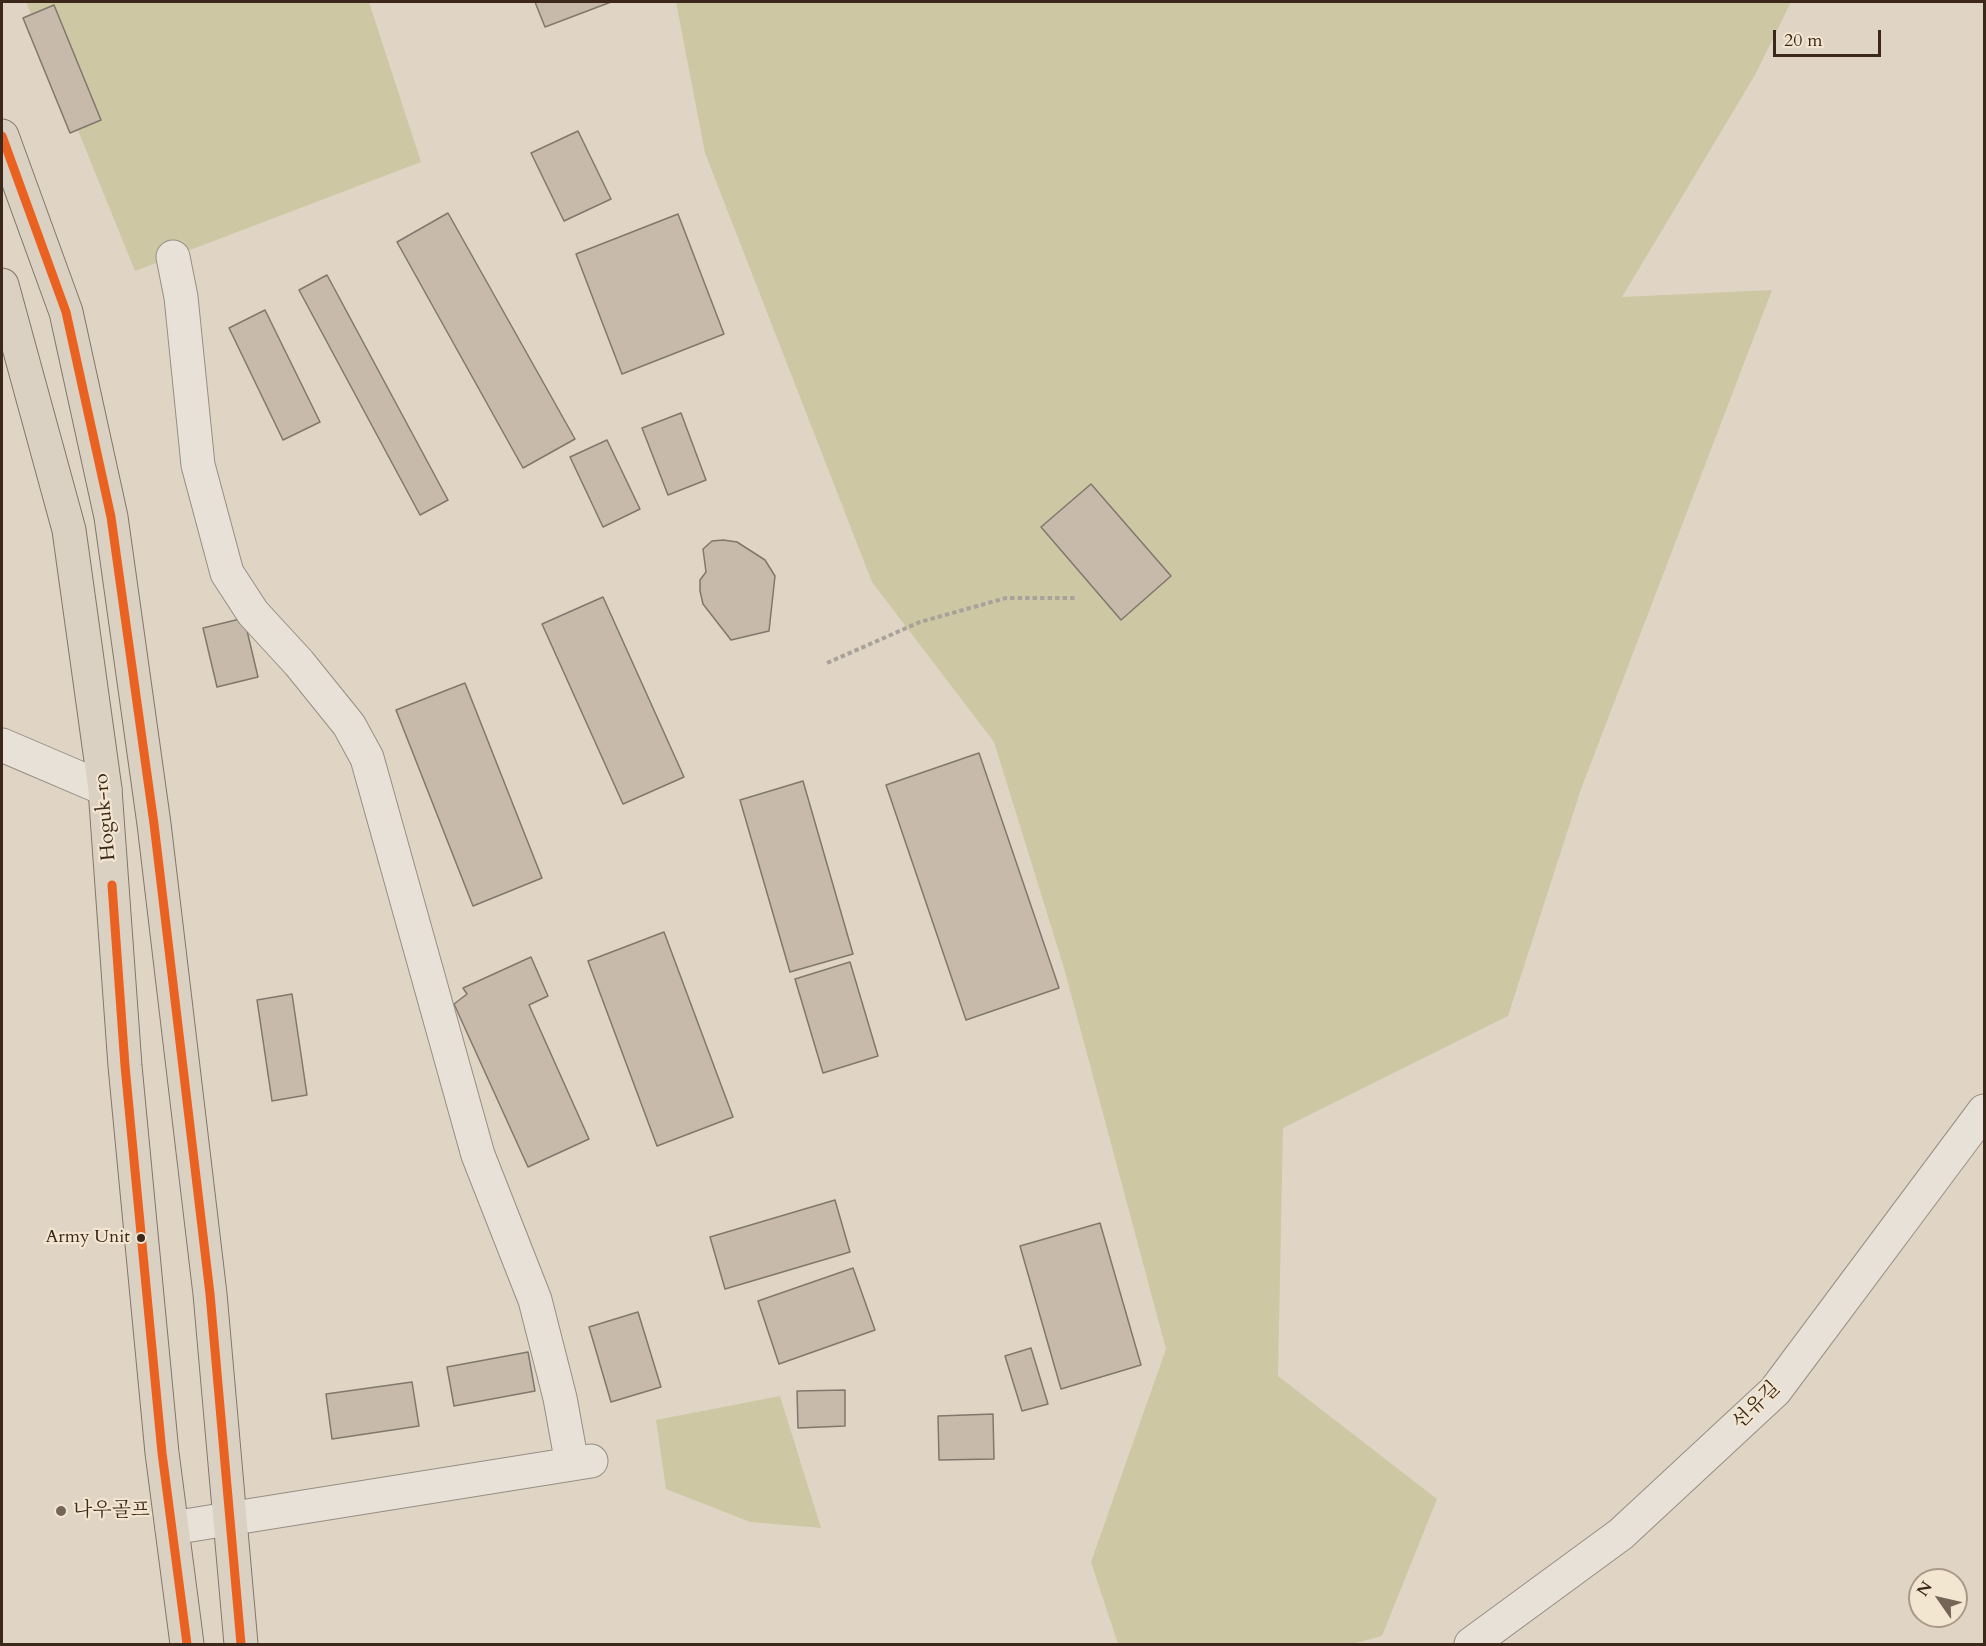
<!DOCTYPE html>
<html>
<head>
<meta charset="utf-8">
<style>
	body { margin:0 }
	#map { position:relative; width:1986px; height:1646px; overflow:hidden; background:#e0d5c4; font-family:Cardo,serif }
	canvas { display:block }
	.frame { position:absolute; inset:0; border:3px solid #3c281a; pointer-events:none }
	.north { position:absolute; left:1908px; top:1568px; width:60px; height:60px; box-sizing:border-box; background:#f3e6d0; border:2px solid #aa9a87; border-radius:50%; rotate:304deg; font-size:16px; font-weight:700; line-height:24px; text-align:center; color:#3c281a }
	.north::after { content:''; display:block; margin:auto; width:21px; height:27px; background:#756556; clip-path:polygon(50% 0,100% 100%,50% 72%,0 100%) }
	.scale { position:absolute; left:1773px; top:30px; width:108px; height:27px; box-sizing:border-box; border:3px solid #3c281a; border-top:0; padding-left:8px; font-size:18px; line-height:21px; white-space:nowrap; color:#3c281a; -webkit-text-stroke:4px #f3e6d0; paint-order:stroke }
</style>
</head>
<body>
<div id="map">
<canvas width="1986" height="1646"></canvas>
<div class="frame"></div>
<div class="north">N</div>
<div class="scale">20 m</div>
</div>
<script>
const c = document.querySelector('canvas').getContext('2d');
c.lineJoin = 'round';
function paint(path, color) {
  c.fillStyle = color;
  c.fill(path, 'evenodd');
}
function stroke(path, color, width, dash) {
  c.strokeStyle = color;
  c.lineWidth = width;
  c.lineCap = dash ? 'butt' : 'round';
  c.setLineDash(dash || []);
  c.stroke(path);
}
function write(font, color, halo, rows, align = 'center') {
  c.font = font + ' Cardo,"Noto Serif KR",serif';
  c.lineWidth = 4.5;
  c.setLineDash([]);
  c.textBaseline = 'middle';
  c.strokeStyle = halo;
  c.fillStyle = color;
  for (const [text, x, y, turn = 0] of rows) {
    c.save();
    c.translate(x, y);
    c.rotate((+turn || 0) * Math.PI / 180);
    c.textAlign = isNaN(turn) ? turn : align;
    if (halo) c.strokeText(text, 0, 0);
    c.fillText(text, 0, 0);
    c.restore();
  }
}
const green = new Path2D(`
	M 26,2 L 369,2 L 421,162 L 135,271 Z
	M 676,2 L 1791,2 L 1755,75 L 1622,297 L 1772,290 L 1581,789 L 1508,1016 L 1283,1128 L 1278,1376 L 1437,1499 L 1382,1636 L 1352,1644 L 1118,1644 L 1091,1562 L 1166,1349 L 1064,968 L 994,742 L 872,582 L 705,153 Z
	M 780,1396 L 821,1528 L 750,1522 L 666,1489 L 656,1420 Z`);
const building = new Path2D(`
	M 535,2 L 611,2 L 545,27 Z
	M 54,5 L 101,120 L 70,133 L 23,18 Z
	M 578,131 L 611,199 L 564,221 L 531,153 Z
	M 448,213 L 575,439 L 523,468 L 397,242 Z
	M 678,214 L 724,334 L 622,374 L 576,254 Z
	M 327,275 L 448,500 L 420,515 L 299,290 Z
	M 265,310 L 320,422 L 283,440 L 229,328 Z
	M 681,413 L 706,480 L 668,495 L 642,428 Z
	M 607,440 L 640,509 L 603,527 L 570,457 Z
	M 1091,484 L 1171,576 L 1121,620 L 1041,527 Z
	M 723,540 L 737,542 L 765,560 L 775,576 L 769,631 L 731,640 L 703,604 L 700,591 L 700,580 L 706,572 L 703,549 L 712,541 Z
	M 603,597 L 684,777 L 623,804 L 542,624 Z
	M 244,618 L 258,677 L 217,687 L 203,628 Z
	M 465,683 L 542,878 L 473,906 L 396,710 Z
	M 979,753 L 1059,988 L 966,1020 L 886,785 Z
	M 803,781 L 853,954 L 790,972 L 740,800 Z
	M 664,932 L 733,1117 L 657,1146 L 588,961 Z
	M 531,957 L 548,996 L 529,1005 L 589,1139 L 528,1167 L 454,1004 L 467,994 L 463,988 Z
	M 850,962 L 878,1056 L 823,1073 L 795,979 Z
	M 292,994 L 307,1095 L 272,1101 L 257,1000 Z
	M 835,1200 L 850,1252 L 725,1289 L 710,1237 Z
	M 1100,1223 L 1141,1365 L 1061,1389 L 1020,1246 Z
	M 853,1268 L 875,1330 L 779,1364 L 758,1301 Z
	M 638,1312 L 661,1387 L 611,1402 L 589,1327 Z
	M 1031,1348 L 1048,1404 L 1022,1411 L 1005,1356 Z
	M 528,1352 L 535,1391 L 454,1406 L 447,1367 Z
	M 412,1382 L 419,1426 L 332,1439 L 326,1394 Z
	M 845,1390 L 845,1426 L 798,1428 L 797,1391 Z
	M 993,1414 L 994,1459 L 939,1460 L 938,1416 Z`);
const path = new Path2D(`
	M 827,663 L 920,622 L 1006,598 L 1077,598`);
const minor = new Path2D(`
	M 173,257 L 181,297 L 198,465 L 227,573 L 253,613 L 299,663 L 349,725 L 367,758 L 478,1155 L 535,1300 L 560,1398 L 572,1464
	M 2,745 L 105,789
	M 172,1528 L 591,1461
	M 1471,1644 L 1621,1534 L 1775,1391 L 1984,1111`);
const major = new Path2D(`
	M 2,136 L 66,312 L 111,517 L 154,824 L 210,1294 L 241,1644
	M 2,285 L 69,530 L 105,789 L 125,1066 L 162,1453 L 187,1644`);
const bus1 = new Path2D(`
	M 2,136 L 66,312 L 111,517 L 154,824 L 210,1294 L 241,1644
	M 112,885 L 125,1066 L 162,1453 L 187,1644`);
const markers = [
	[141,1238,5,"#3c281a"],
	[61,1511,6,"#756556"]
];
const busNames = [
	["Army Unit",130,1238]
];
const streetNames = [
	["Hoguk-ro",106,817,-95],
	["선유길",1757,1406,-45]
];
const poiNames = [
	["나우골프",73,1511]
];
paint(green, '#cec7a4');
paint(building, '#c8baaa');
stroke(building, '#80776d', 1.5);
stroke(minor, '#978e83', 35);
stroke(major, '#80776d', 35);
stroke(path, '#a9a29a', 4, [4.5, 3]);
stroke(minor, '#e7e1d8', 33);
stroke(major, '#dad1c3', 33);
stroke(bus1, '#e96222', 9);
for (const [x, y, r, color] of markers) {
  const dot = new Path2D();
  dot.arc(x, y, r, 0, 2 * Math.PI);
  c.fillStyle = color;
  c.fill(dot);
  stroke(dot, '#f3e6d0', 2);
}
write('18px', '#3c281a', '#f3e6d0', busNames, 'right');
write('20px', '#3c281a', '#f3e6d0', streetNames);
write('20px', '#3c281a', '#f3e6d0', poiNames, 'left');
</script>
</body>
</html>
